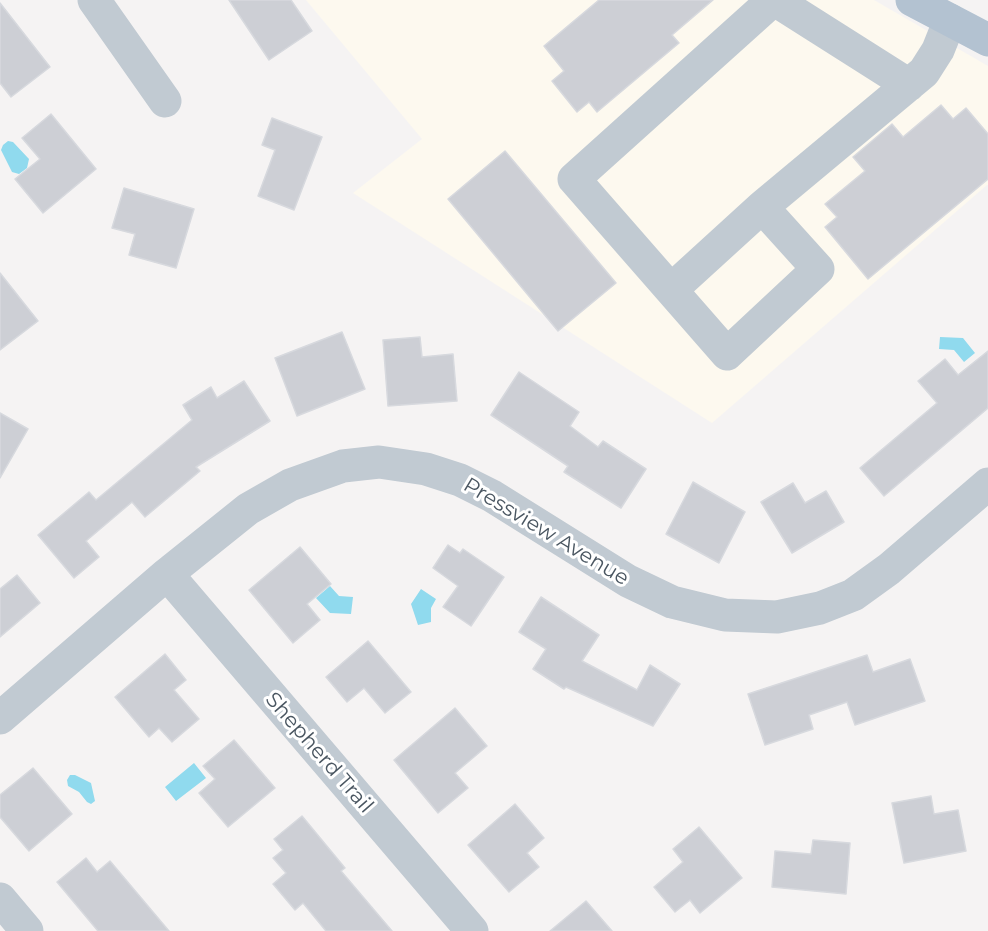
<!DOCTYPE html>
<html>
<head>
<meta charset="utf-8">
<style>
	body { margin:0 }
	canvas { display:block; background:#f5f3f3 }
</style>
</head>
<body>
<canvas width="988" height="931"></canvas>
<script>
const c = document.querySelector('canvas').getContext('2d');
c.lineJoin = 'round';
function paint(path, color) {
  c.fillStyle = color;
  c.fill(path, 'evenodd');
}
function stroke(path, color, width, dash) {
  c.strokeStyle = color;
  c.lineWidth = width;
  c.lineCap = dash ? 'butt' : 'round';
  c.setLineDash(dash || []);
  c.stroke(path);
}
function write(font, color, halo, rows, align = 'center') {
  c.font = font + ' Montserrat,sans-serif';
  c.lineWidth = 6;
  c.setLineDash([]);
  c.textBaseline = 'middle';
  c.strokeStyle = halo;
  c.fillStyle = color;
  for (const [text, x, y, turn = 0] of rows) {
    c.save();
    c.translate(x, y);
    c.rotate((+turn || 0) * Math.PI / 180);
    c.textAlign = isNaN(turn) ? turn : align;
    if (halo) c.strokeText(text, 0, 0);
    c.fillText(text, 0, 0);
    c.restore();
  }
}
const commercial = new Path2D(`
	M 306,0 L 874,0 L 988,66 L 988,185 L 987,185 L 712,423 L 353,193 L 422,139 Z`);
const water = new Path2D(`
	M 8,141 L 13,142 L 29,159 L 27,168 L 19,174 L 12,172 L 1,150 L 3,145 Z
	M 940,337 L 963,338 L 975,353 L 964,362 L 954,350 L 939,349 Z
	M 330,586 L 339,596 L 353,597 L 351,614 L 330,613 L 316,598 Z
	M 421,589 L 436,599 L 431,608 L 431,622 L 418,625 L 411,604 Z
	M 194,763 L 206,778 L 176,801 L 165,787 Z
	M 70,775 L 75,775 L 91,783 L 95,801 L 91,804 L 87,802 L 79,792 L 68,786 L 67,780 Z`);
const building = new Path2D(`
	M 229,0 L 291,0 L 312,31 L 269,60 Z
	M 599,0 L 713,0 L 672,35 L 679,43 L 597,112 L 589,102 L 577,112 L 552,81 L 564,71 L 544,46 Z
	M 0,3 L 50,67 L 11,97 L 0,83 Z
	M 941,105 L 953,119 L 966,108 L 988,134 L 988,179 L 868,279 L 825,227 L 837,217 L 825,204 L 865,171 L 853,157 L 892,124 L 903,137 Z
	M 51,114 L 96,169 L 43,213 L 15,179 L 40,159 L 22,138 Z
	M 272,118 L 322,137 L 294,210 L 258,196 L 275,150 L 262,145 Z
	M 505,151 L 616,283 L 558,331 L 448,199 Z
	M 124,188 L 194,209 L 176,268 L 129,255 L 135,234 L 112,228 Z
	M 0,273 L 38,321 L 0,350 Z
	M 342,332 L 365,389 L 297,416 L 275,358 Z
	M 420,337 L 422,357 L 453,354 L 457,401 L 388,406 L 383,340 Z
	M 988,351 L 988,408 L 884,496 L 860,468 L 937,403 L 918,381 L 945,359 L 958,375 Z
	M 519,372 L 579,412 L 570,426 L 598,447 L 603,441 L 646,469 L 621,508 L 564,472 L 568,466 L 491,415 Z
	M 244,381 L 270,421 L 196,467 L 200,471 L 145,517 L 132,502 L 86,541 L 99,557 L 74,578 L 38,535 L 89,492 L 96,500 L 192,420 L 183,405 L 211,387 L 217,398 Z
	M 0,413 L 28,429 L 0,478 Z
	M 693,482 L 745,512 L 719,563 L 666,534 Z
	M 793,483 L 805,503 L 826,491 L 844,522 L 792,553 L 761,502 Z
	M 448,545 L 460,553 L 463,549 L 504,577 L 471,626 L 443,607 L 458,586 L 433,568 Z
	M 300,547 L 331,584 L 307,604 L 320,620 L 293,643 L 249,590 Z
	M 17,575 L 40,603 L 0,637 L 0,589 Z
	M 541,597 L 599,635 L 582,661 L 637,690 L 650,665 L 680,684 L 653,726 L 566,687 L 564,689 L 533,669 L 546,649 L 519,632 Z
	M 368,641 L 411,692 L 385,713 L 364,688 L 347,702 L 326,677 Z
	M 165,654 L 186,680 L 174,690 L 199,719 L 172,742 L 159,728 L 149,737 L 115,697 Z
	M 867,655 L 873,672 L 910,659 L 925,701 L 855,725 L 847,702 L 809,715 L 813,729 L 765,745 L 748,694 Z
	M 455,708 L 487,746 L 455,773 L 468,788 L 438,813 L 394,760 Z
	M 234,740 L 275,788 L 228,827 L 199,793 L 215,779 L 203,766 Z
	M 33,768 L 72,814 L 29,851 L 0,817 L 0,795 Z
	M 931,796 L 934,814 L 958,810 L 966,851 L 904,863 L 892,803 Z
	M 515,804 L 544,838 L 527,853 L 539,867 L 509,892 L 468,845 Z
	M 302,816 L 345,868 L 341,871 L 392,931 L 326,931 L 303,903 L 295,910 L 273,884 L 286,873 L 273,858 L 283,850 L 274,839 Z
	M 699,827 L 742,878 L 700,913 L 690,900 L 675,912 L 654,887 L 683,862 L 673,849 Z
	M 813,840 L 850,843 L 846,894 L 772,887 L 775,851 L 811,854 Z
	M 86,858 L 97,872 L 110,861 L 169,931 L 98,931 L 57,882 Z
	M 586,901 L 612,931 L 550,931 Z`);
const minor = new Path2D(`
	M 94,0 L 165,101
	M 773,0 L 574,179 L 727,354 L 818,269 L 762,207 L 924,72 L 938,50 L 950,20
	M 775,0 L 909,85
	M 671,290 L 762,207
	M 167,574 L 472,931
	M 0,718 L 167,574 L 248,509 L 290,485 L 343,466 L 379,462 L 426,469 L 460,480 L 492,496 L 628,581 L 672,602 L 725,615 L 777,617 L 820,608 L 853,595 L 889,569 L 988,484
	M 0,899 L 27,931`);
const major = new Path2D(`
	M 912,0 L 988,40`);
const streetNames = [
	["Pressview Avenue",546,532,31],
	["Shepherd Trail",319,753,49]
];
paint(commercial, '#fdf9ef');
paint(water, '#90daee');
paint(building, '#cdcfd5');
stroke(building, '#d7d9de', 1.5);
stroke(minor, '#c1cad2', 33);
stroke(major, '#b3c2d1', 33);
write('21px', '#4a5661', '#fff', streetNames);
</script>
</body>
</html>
